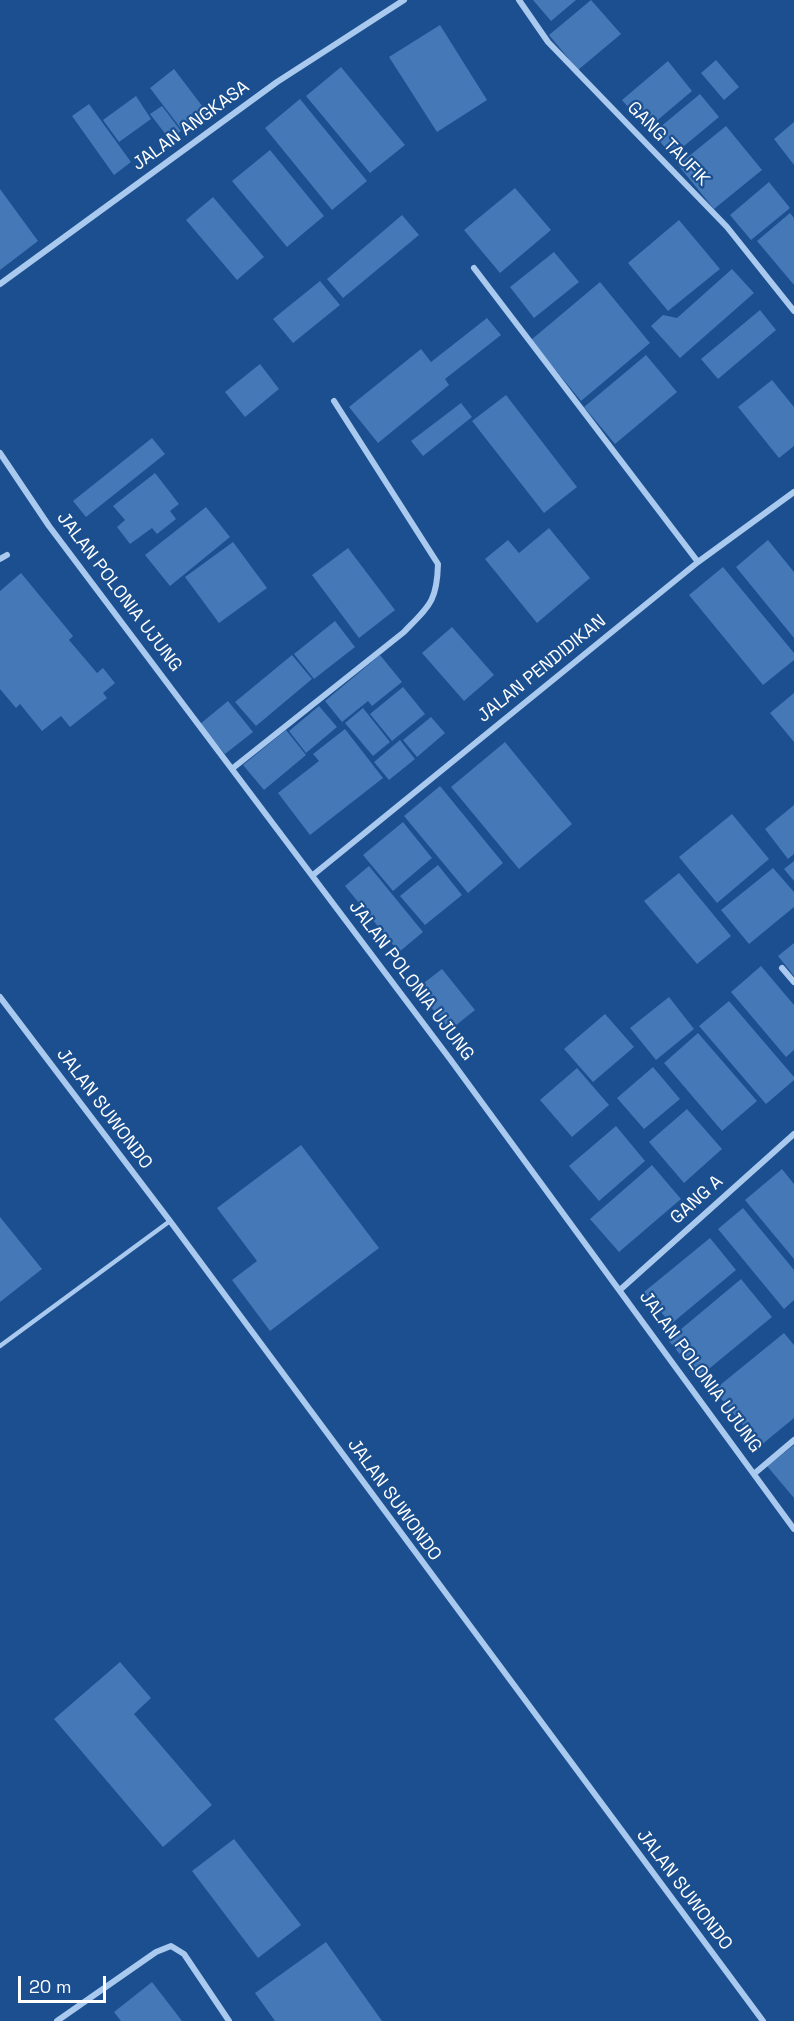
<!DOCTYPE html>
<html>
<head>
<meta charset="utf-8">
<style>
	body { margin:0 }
	#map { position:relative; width:794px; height:2021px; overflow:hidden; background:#1b4f8f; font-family:"Space Grotesk",sans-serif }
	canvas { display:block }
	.scale { position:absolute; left:18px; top:1976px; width:88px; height:27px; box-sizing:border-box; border:3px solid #fff; border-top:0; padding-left:8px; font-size:18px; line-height:21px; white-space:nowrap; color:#fff; -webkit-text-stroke:4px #1b4f8f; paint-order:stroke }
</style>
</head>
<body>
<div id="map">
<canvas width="794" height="2021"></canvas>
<div class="scale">20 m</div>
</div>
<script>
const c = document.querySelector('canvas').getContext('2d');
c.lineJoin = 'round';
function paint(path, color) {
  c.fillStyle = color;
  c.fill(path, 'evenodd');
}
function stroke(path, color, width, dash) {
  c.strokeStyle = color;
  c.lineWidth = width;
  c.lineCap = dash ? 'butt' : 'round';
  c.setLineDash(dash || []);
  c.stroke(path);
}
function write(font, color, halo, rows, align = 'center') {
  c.font = font + ' "Space Grotesk",sans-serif';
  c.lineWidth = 4.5;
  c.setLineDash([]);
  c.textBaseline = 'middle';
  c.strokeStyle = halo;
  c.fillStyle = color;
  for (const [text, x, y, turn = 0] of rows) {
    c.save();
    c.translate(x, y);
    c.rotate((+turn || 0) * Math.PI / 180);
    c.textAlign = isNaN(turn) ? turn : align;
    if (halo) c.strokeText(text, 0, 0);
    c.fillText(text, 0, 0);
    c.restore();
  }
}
const building = new Path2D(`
	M 533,0 L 576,0 L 551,21 Z
	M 591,0 L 621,34 L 578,70 L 549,35 Z
	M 440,25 L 487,100 L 437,132 L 389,57 Z
	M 716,60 L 739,87 L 724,100 L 701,73 Z
	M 668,61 L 692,91 L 647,129 L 622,100 Z
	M 341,67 L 405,145 L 370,173 L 306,96 Z
	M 174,69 L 206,111 L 182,130 L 150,88 Z
	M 700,94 L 719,117 L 672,156 L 653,133 Z
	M 136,96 L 151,119 L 119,142 L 103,120 Z
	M 300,99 L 367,181 L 332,210 L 265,128 Z
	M 89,104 L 131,162 L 114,175 L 72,116 Z
	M 162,106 L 181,131 L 170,140 L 150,114 Z
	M 794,122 L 794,165 L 774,139 Z
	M 726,126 L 762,170 L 714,209 L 678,165 Z
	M 270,150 L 324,216 L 287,247 L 232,181 Z
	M 769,182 L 790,208 L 751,240 L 730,215 Z
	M 515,188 L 551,230 L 500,273 L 464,230 Z
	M 0,189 L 38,241 L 0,270 Z
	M 213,197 L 264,257 L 237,280 L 186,220 Z
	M 790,213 L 794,218 L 794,285 L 757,241 Z
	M 402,215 L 419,235 L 343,298 L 327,279 Z
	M 679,220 L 720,269 L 668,311 L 628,263 Z
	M 554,252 L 579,282 L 534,318 L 510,287 Z
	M 732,269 L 754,293 L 680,358 L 651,326 L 663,315 L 677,318 Z
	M 320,281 L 340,305 L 293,343 L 273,319 Z
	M 600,282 L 650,343 L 581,401 L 531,340 Z
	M 760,310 L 776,330 L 718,379 L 701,359 Z
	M 487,318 L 501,335 L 445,379 L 449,385 L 378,443 L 349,407 L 421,349 L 431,362 Z
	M 646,355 L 677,392 L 615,444 L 584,407 Z
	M 260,364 L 279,389 L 245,417 L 225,392 Z
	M 772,380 L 794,407 L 794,446 L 779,458 L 738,407 Z
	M 506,395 L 577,487 L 544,513 L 472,421 Z
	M 461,403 L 472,417 L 423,456 L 411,441 Z
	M 152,438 L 165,454 L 86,517 L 73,501 Z
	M 155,473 L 179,504 L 170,511 L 176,519 L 157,534 L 152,528 L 130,544 L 117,527 L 125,520 L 113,506 Z
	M 206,507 L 230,537 L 170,586 L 145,555 Z
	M 549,528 L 590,578 L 537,623 L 485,559 L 508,540 L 519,553 Z
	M 768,540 L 794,572 L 794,638 L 736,567 Z
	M 233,542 L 267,588 L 219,623 L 185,577 Z
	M 348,548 L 395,610 L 359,638 L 312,575 Z
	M 723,567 L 794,653 L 794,660 L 763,685 L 689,595 Z
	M 21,573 L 73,636 L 69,640 L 97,673 L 103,668 L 115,683 L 103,693 L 107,698 L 70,727 L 61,716 L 42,731 L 20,704 L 16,708 L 0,689 L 0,591 Z
	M 335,621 L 355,647 L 314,679 L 294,654 Z
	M 452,627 L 494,675 L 464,701 L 422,653 Z
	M 292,655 L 312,679 L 256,726 L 235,702 Z
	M 380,655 L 402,682 L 372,706 L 368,701 L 342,722 L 325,701 Z
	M 403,687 L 425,714 L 392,741 L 370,714 Z
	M 794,693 L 794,742 L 770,713 Z
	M 228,701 L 253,732 L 225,754 L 200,724 Z
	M 319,706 L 337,727 L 306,753 L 289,731 Z
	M 363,708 L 390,742 L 373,756 L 345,723 Z
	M 431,717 L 445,733 L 417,757 L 403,740 Z
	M 345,729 L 383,778 L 310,835 L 278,793 L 319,761 L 313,754 Z
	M 286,730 L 306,755 L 264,790 L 243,765 Z
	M 400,740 L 415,759 L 389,780 L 374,762 Z
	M 505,742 L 572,824 L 519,869 L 451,787 Z
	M 440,786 L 503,863 L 468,893 L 404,816 Z
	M 794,805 L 794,854 L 788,859 L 765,829 Z
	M 732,814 L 769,859 L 717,903 L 679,857 Z
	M 403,822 L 432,858 L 393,891 L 363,855 Z
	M 794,861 L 794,881 L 784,869 Z
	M 438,865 L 462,895 L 425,925 L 400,896 Z
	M 369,866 L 423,932 L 399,952 L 345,886 Z
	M 773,868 L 794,892 L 794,907 L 749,944 L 721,910 Z
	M 679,873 L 731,936 L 697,964 L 644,901 Z
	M 794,943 L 794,976 L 778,956 Z
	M 761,966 L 794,1005 L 794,1050 L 786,1057 L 731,992 Z
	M 442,969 L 475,1010 L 450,1030 L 416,989 Z
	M 669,997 L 694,1029 L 656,1060 L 630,1028 Z
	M 729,1001 L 794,1077 L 794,1080 L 766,1104 L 699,1026 Z
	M 605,1014 L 634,1047 L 593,1082 L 564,1049 Z
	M 698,1033 L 757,1101 L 722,1131 L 664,1063 Z
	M 653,1067 L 680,1099 L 644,1129 L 617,1098 Z
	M 577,1068 L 609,1105 L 572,1137 L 540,1100 Z
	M 687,1109 L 722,1149 L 684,1183 L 649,1142 Z
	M 616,1126 L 645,1161 L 599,1201 L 569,1166 Z
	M 301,1145 L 379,1248 L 270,1331 L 232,1280 L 257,1261 L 217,1208 Z
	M 652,1165 L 681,1199 L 619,1252 L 590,1219 Z
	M 782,1169 L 794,1184 L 794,1259 L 745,1200 Z
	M 743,1208 L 794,1270 L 794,1300 L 784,1309 L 718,1229 Z
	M 0,1217 L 42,1269 L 0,1302 Z
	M 710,1238 L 736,1270 L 671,1324 L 644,1292 Z
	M 741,1279 L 772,1317 L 699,1377 L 668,1340 Z
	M 784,1333 L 794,1345 L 794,1418 L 760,1446 L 714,1390 Z
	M 794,1445 L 794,1498 L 767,1466 Z
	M 120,1662 L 151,1698 L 134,1714 L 212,1805 L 163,1847 L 54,1719 Z
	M 234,1839 L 301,1925 L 258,1958 L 192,1871 Z
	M 326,1942 L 382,2021 L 275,2021 L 255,1993 Z
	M 152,1982 L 182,2021 L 121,2021 L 114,2012 Z`);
const lane = new Path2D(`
	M 0,1346 L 170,1221`);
const street = new Path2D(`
	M 519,0 L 548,42 L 727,227 L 794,311
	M 474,268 L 698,562
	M 0,284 L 277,82 L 404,0
	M 0,453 L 49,526 L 450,1059 L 794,1529
	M 0,559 L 7,555
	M 233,768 L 404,632 C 429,606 437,602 438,564 L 334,401
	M 313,875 L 698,562 L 794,492
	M 782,968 L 794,982
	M 0,997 L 170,1221 L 763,2021
	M 621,1289 L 794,1134
	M 755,1473 L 794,1440
	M 57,2021 L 156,1952 L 171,1946 L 184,1954 L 229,2021`);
const streetNames = [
	["JALAN ANGKASA",191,126,-36],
	["GANG TAUFIK",668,144,46],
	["JALAN POLONIA UJUNG",119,592,53],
	["JALAN PENDIDIKAN",542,669,-39],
	["JALAN POLONIA UJUNG",411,981,53],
	["JALAN SUWONDO",104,1109,53],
	["GANG A",697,1200,-42],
	["JALAN POLONIA UJUNG",700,1372,54],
	["JALAN SUWONDO",394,1500,54],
	["JALAN SUWONDO",684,1890,53]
];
paint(building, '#4478b7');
stroke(lane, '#a9c9ee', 4.5);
stroke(street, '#a9c9ee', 6);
write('18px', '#fff', '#1b4f8f', streetNames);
</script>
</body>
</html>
